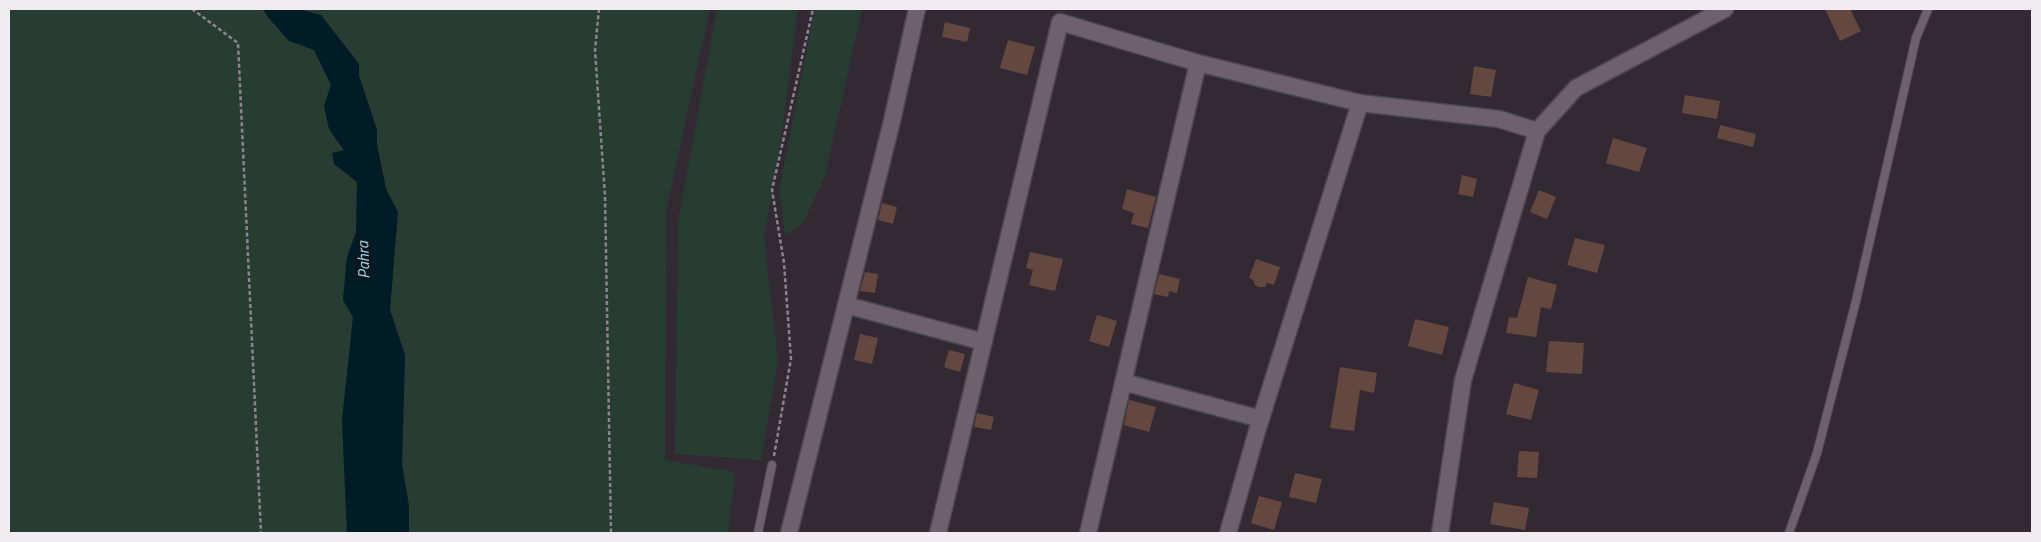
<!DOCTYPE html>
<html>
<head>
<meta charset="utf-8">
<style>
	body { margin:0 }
	#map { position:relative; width:2041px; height:542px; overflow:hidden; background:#322933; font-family:"Titillium Web",sans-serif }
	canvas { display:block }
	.frame { position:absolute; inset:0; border:10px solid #f1ebf2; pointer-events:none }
</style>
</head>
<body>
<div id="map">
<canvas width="2041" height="542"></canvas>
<div class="frame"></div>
</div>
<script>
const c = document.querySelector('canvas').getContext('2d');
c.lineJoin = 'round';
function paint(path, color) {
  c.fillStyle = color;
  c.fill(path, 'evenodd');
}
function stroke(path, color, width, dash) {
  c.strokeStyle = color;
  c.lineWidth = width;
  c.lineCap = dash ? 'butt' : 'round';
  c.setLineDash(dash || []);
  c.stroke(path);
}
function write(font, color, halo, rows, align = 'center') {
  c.font = font + ' "Titillium Web",sans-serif';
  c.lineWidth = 4.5;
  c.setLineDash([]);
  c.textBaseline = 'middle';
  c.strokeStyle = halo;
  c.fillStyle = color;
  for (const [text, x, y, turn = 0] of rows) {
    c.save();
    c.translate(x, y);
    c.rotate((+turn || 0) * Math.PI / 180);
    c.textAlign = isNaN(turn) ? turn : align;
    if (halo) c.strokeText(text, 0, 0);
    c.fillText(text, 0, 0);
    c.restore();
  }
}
const green = new Path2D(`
	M 9,9 L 263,9 L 268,17 L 289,40 L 314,50 L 331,85 L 324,106 L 329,129 L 344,151 L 334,164 L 357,182 L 356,232 L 347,257 L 343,300 L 353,316 L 342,420 L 347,533 L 9,533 Z
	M 298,9 L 710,9 L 666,211 L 665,460 L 735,472 L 728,533 L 409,533 L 409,506 L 402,464 L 405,356 L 390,310 L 398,212 L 386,189 L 377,145 L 377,130 L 359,76 L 359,64 L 321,15 Z
	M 717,9 L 798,9 L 781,140 L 764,237 L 778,361 L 761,460 L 675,454 L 678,222 Z
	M 815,9 L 862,9 L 825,176 L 803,223 L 785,235 L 779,190 Z`);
const water = new Path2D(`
	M 263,9 L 298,9 L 321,15 L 359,64 L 359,76 L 377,130 L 377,145 L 386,189 L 398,212 L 390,310 L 405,355 L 402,464 L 409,506 L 409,533 L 347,533 L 342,420 L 353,317 L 343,300 L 347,257 L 356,232 L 357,182 L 334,164 L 332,153 L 344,150 L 329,129 L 324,106 L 331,85 L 314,50 L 289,41 L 268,17 Z`);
const building = new Path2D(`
	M 1825,9 L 1850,9 L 1861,31 L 1840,41 Z
	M 945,22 L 970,28 L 967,42 L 942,37 Z
	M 1008,40 L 1035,47 L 1027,75 L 1000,68 Z
	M 1474,66 L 1496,70 L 1491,97 L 1470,94 Z
	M 1685,95 L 1720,101 L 1717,119 L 1682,113 Z
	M 1720,125 L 1756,134 L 1753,147 L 1717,138 Z
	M 1613,138 L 1647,148 L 1639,172 L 1606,163 Z
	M 1462,175 L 1477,179 L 1473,197 L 1458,194 Z
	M 1127,189 L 1156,197 L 1148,228 L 1131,224 L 1134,213 L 1122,209 Z
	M 1539,190 L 1556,197 L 1547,219 L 1530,212 Z
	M 882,203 L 897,207 L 893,224 L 878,220 Z
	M 1575,238 L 1605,245 L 1597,273 L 1567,265 Z
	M 1030,252 L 1063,259 L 1055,291 L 1029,285 L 1033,270 L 1026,268 Z
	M 1256,259 L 1280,267 L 1274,285 L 1267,283 L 1265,287 L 1259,287 L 1255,285 L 1253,280 L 1249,278 Z
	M 865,272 L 878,274 L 875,293 L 860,291 Z
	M 1159,274 L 1180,279 L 1177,293 L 1169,291 L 1168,297 L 1154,294 Z
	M 1528,277 L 1557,285 L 1551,309 L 1541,307 L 1536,337 L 1506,333 L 1509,317 L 1517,318 Z
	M 1097,315 L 1117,321 L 1109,347 L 1089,341 Z
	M 1415,319 L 1449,327 L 1442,355 L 1408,346 Z
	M 860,334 L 878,338 L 872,364 L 854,360 Z
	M 1549,341 L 1584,343 L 1582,374 L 1546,372 Z
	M 949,350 L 965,354 L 960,372 L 944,367 Z
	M 1340,367 L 1377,373 L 1374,393 L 1360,390 L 1354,431 L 1330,428 Z
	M 1514,383 L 1539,390 L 1531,420 L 1506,414 Z
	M 1129,400 L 1156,407 L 1149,432 L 1124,425 Z
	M 977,413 L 994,417 L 991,430 L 974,427 Z
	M 1519,451 L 1539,452 L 1537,478 L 1517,477 Z
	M 1295,473 L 1322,479 L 1316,503 L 1289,497 Z
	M 1259,496 L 1282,502 L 1274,530 L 1251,523 Z
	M 1494,502 L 1529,508 L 1525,530 L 1490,524 Z`);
const path = new Path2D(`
	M 192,9 L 238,43 L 261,533
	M 599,9 L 595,50 L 605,196 L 611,533
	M 774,456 L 791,359 L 784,263 L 772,190 L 813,9`);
const service = new Path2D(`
	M 758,533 L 772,465
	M 1789,533 L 1817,453 L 1856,301 L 1916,38 L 1928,9`);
const minor = new Path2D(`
	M 846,305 L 984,342
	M 1123,382 L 1261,419
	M 789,533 L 892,121 L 917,9
	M 938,533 L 1060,22 L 1198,63 L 1360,103 L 1499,119 L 1537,131
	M 1088,533 L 1198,63
	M 1228,533 L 1257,431 L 1360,103
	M 1440,533 L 1463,380 L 1537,131 L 1576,88 L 1725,9`);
const waterNames = [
	["Pahra",365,260,-92]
];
paint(green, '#283d32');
paint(water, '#001c26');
paint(building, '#64483f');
stroke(service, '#4e464f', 10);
stroke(minor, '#4e464f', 19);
stroke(path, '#8c858d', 2.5, [4, 2.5]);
stroke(service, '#6c616c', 8);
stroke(minor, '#6c616c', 16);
write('italic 16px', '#9ad9f2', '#181318', waterNames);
</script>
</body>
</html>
